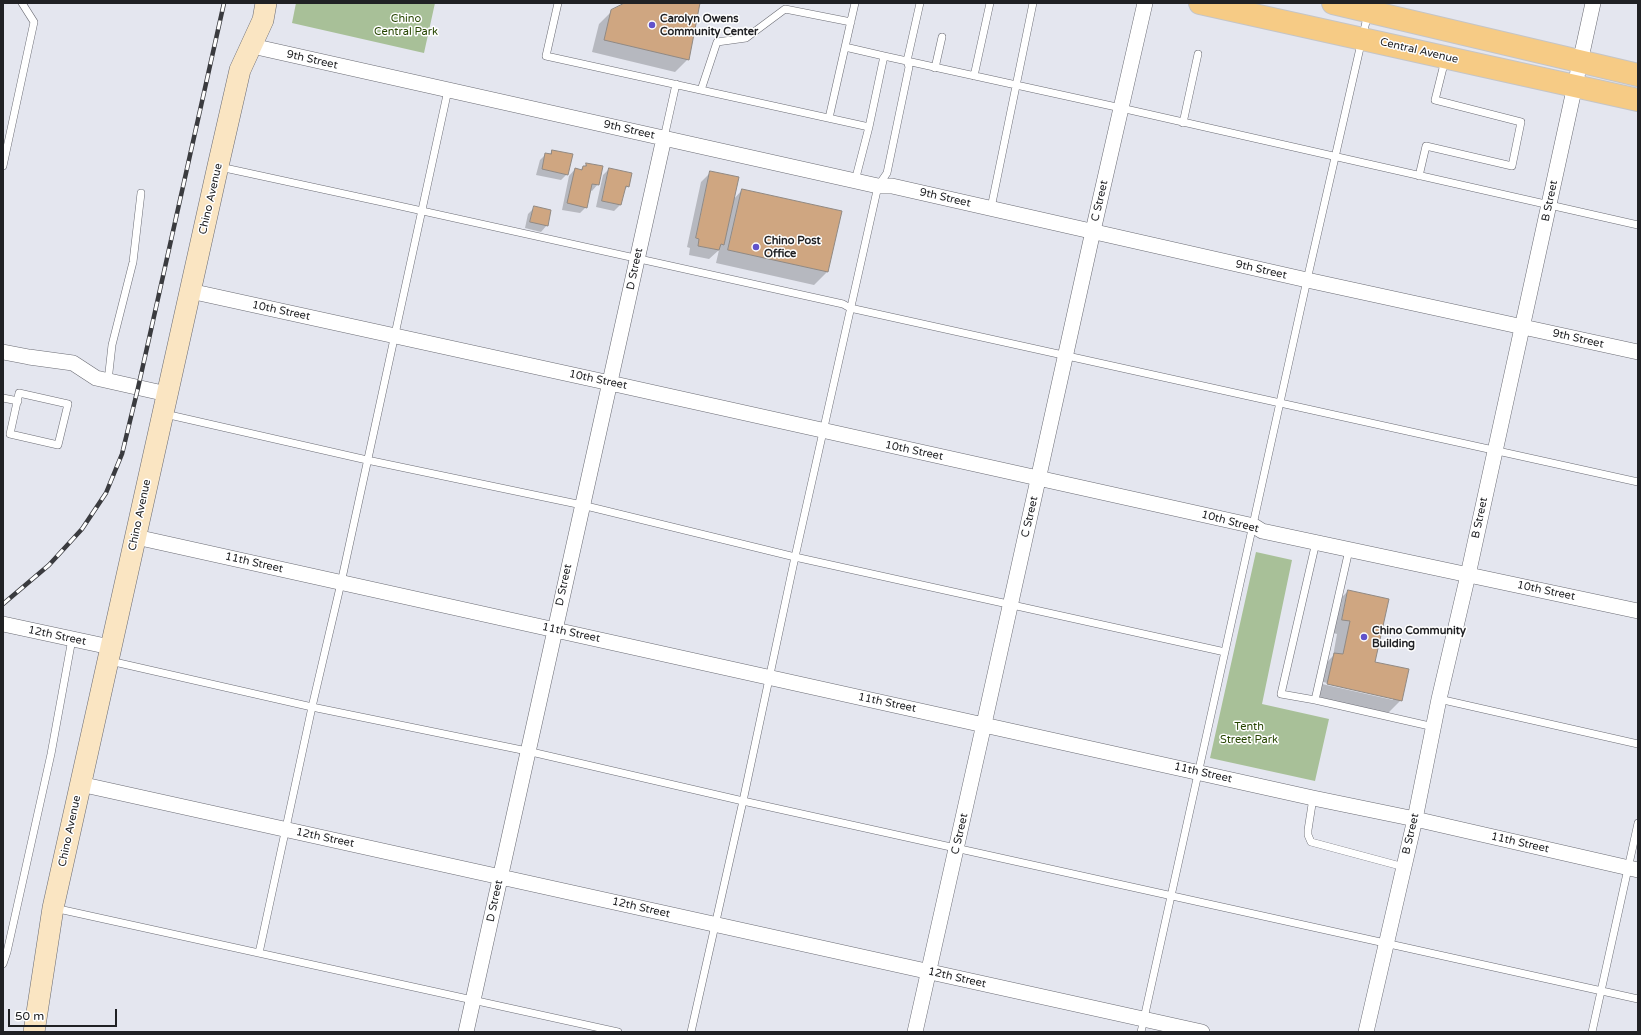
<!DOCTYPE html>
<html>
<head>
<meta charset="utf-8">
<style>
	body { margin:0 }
	#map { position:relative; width:1641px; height:1035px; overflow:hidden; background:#e4e6ef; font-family:"Varela Round",sans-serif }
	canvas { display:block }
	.frame { position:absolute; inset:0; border:4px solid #202124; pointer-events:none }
	.scale { position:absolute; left:8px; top:1009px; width:109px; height:18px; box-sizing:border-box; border:2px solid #202124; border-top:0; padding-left:5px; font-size:12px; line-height:14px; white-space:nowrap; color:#202124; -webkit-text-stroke:3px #fff; paint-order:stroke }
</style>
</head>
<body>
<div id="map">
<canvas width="1641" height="1035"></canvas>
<div class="frame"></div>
<div class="scale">50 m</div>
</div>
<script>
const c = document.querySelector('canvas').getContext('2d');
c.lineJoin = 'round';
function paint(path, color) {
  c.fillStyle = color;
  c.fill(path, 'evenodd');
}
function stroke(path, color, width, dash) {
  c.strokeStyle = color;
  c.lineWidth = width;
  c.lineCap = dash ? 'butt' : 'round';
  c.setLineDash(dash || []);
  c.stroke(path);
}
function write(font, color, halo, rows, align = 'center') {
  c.font = font + ' "Varela Round",sans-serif';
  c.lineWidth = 3;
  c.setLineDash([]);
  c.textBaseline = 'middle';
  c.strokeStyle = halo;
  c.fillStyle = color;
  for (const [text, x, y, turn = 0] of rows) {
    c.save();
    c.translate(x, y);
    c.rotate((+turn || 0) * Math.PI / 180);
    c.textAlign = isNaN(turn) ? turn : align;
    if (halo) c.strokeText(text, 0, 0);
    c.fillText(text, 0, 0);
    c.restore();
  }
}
const green = new Path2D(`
	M 296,3 L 435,3 L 424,53 L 292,23 Z
	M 1256,552 L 1292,560 L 1262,704 L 1329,719 L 1315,781 L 1210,758 Z`);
const shadow = new Path2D(`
	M 627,3 L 699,3 L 688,59 L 675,72 L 592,52 L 599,24 L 612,11 Z
	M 552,151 L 567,174 L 561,180 L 536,175 L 540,160 L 546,154 L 549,155 Z
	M 587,164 L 598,184 L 592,191 L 590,190 L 586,207 L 580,213 L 562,210 L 569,176 L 575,169 L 580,170 Z
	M 609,169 L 628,186 L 623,191 L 620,205 L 614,211 L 596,207 L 603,175 Z
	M 711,172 L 733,200 L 742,190 L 827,272 L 814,285 L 716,263 L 719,250 L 709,259 L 689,255 L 690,248 L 687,247 L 701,182 Z
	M 534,208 L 547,225 L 541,232 L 525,228 L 528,214 Z
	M 1348,591 L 1374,663 L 1401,700 L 1388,713 L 1315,697 L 1322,667 L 1333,656 L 1337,634 L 1329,632 L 1335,604 ZM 1323,682 L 1393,698 L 1393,700 L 1322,684 Z`);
const building = new Path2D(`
	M 625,3 L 700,3 L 689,60 L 604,40 L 611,10 Z
	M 552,150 L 573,154 L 568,175 L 542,169 L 545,153 L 551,154 Z
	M 586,163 L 603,166 L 599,185 L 592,184 L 587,208 L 567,203 L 575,168 L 582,170 L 583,166 L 586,166 Z
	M 609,168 L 632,173 L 629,187 L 626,186 L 621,205 L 602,201 Z
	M 710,171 L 739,177 L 724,245 L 721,244 L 719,250 L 698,246 L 699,239 L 696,238 Z
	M 742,189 L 842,211 L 828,272 L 728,250 Z
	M 534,206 L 551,210 L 548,226 L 530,222 Z
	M 1348,590 L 1389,599 L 1375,662 L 1409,669 L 1402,701 L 1327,684 L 1334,653 L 1343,654 L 1350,621 L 1342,620 Z`);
const lane = new Path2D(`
	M 558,3 L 546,56 L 869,127 L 855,181
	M 845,47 L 884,56
	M 935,68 L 942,37
	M 974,76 L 990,3
	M 701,90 L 717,42 L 746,38 L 785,9 L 851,22
	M 829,118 L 855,3
	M 1183,123 L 1198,54
	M 869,127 L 884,56 L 1121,108 L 1638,225
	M 664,138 L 676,84
	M 3,166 L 34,22 L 22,3
	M 220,167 C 428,211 635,259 843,304 L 850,308 L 1638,482
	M 1419,176 L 1426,146 L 1512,166 L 1521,122 L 1435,100 L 1445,60
	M 991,208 L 1033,3
	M 108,381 L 112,345 L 133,262 L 141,193
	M 19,393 L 68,404 L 58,445 L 10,434 Z
	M 3,398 L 18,401
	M 165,414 L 367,460 L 582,505 L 795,557 L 1225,652
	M 1316,542 L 1281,694 L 1315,700 L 1349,550
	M 110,661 L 312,707 L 527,751 L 743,801 L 1638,999
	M 1439,699 L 1638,744
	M 1315,700 L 1434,727
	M 1313,798 L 1308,830 L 1308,835 L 1311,842 L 1404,867
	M 54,908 L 618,1032
	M 259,953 L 312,707 L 341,583 L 448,90
	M 3,964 L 7,952 L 51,754 L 72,639
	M 691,1032 L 743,801 L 795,557 L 878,186 L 887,173 L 909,67 L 907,61 L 920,3
	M 1141,1032 L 1307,280 L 1368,13
	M 1592,1032 L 1638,823`);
const street = new Path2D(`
	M 252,46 L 878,186 L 892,186 L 1307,280 L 1638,352
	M 190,291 L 610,383 L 1254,526 L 1262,531 L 1638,611
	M 3,352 L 29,357 L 73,363 L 96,378 L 167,394
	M 136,537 L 1313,798 L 1415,819 L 1638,870
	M 3,624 L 110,647
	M 80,784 L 1202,1032
	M 466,1032 L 664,138
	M 915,1032 L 984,724 L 1093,231 L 1145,3
	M 1366,1032 L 1415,819 L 1439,699 L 1468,575 L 1593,3`);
const secondary = new Path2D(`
	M 34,1032 L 53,908 L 218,166 L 240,70 L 263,20 L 266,3`);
const primary = new Path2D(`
	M 1200,3 L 1638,100
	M 1333,3 L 1638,75`);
const rail = new Path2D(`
	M 3,604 L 49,565 L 82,529 L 106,493 L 122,454 L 138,388 L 224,3`);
const markers = [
	[652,25,4,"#6152cb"],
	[756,247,4,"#6152cb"],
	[1364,637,4,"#6152cb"]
];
const parkNames = [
	["Chino",406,19],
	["Central Park",406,32],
	["Tenth",1249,727],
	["Street Park",1249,740]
];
const poiNames = [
	["Carolyn Owens",660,19],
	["Community Center",660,32],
	["Chino Post",764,241],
	["Office",764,254],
	["Chino Community",1372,631],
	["Building",1372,644]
];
const streetNames = [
	["Central Avenue",1419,51,13],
	["9th Street",312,60,13],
	["9th Street",629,130,13],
	["9th Street",945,198,13],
	["Chino Avenue",211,199,-77],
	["C Street",1100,201,-77],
	["B Street",1550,201,-78],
	["D Street",635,269,-78],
	["9th Street",1261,270,13],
	["10th Street",281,311,12],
	["9th Street",1578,339,13],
	["10th Street",598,380,12],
	["10th Street",914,451,12],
	["Chino Avenue",140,515,-78],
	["C Street",1030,517,-77],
	["B Street",1480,518,-78],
	["10th Street",1230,522,15],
	["11th Street",254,563,13],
	["D Street",564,585,-78],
	["10th Street",1546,591,12],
	["11th Street",571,633,12],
	["12th Street",57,636,12],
	["11th Street",887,703,12],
	["11th Street",1203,773,13],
	["Chino Avenue",70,831,-78],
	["C Street",960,834,-77],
	["B Street",1411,834,-77],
	["12th Street",325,838,12],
	["11th Street",1520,843,13],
	["D Street",495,901,-78],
	["12th Street",641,908,13],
	["12th Street",957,978,13]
];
paint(green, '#a8c098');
paint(shadow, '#0003');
paint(building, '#cfa681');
stroke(building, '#908983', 1);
stroke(lane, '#6b6c74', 8);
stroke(street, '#6b6c74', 16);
stroke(secondary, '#6b6c74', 22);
stroke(primary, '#c5c5c6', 24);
stroke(lane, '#fff', 7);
stroke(street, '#fff', 15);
stroke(secondary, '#fae5c2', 21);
stroke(primary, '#f6cb85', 22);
stroke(rail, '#3a3b3f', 4.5);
stroke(rail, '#fff', 3, [9]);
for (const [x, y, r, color] of markers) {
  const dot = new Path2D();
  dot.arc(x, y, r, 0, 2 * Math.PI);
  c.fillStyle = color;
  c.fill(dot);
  stroke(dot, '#fff', 1.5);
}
write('11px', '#264500', '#fff', parkNames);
write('bold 11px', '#202124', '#fff', poiNames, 'left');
write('11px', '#202124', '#fff', streetNames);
</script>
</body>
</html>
